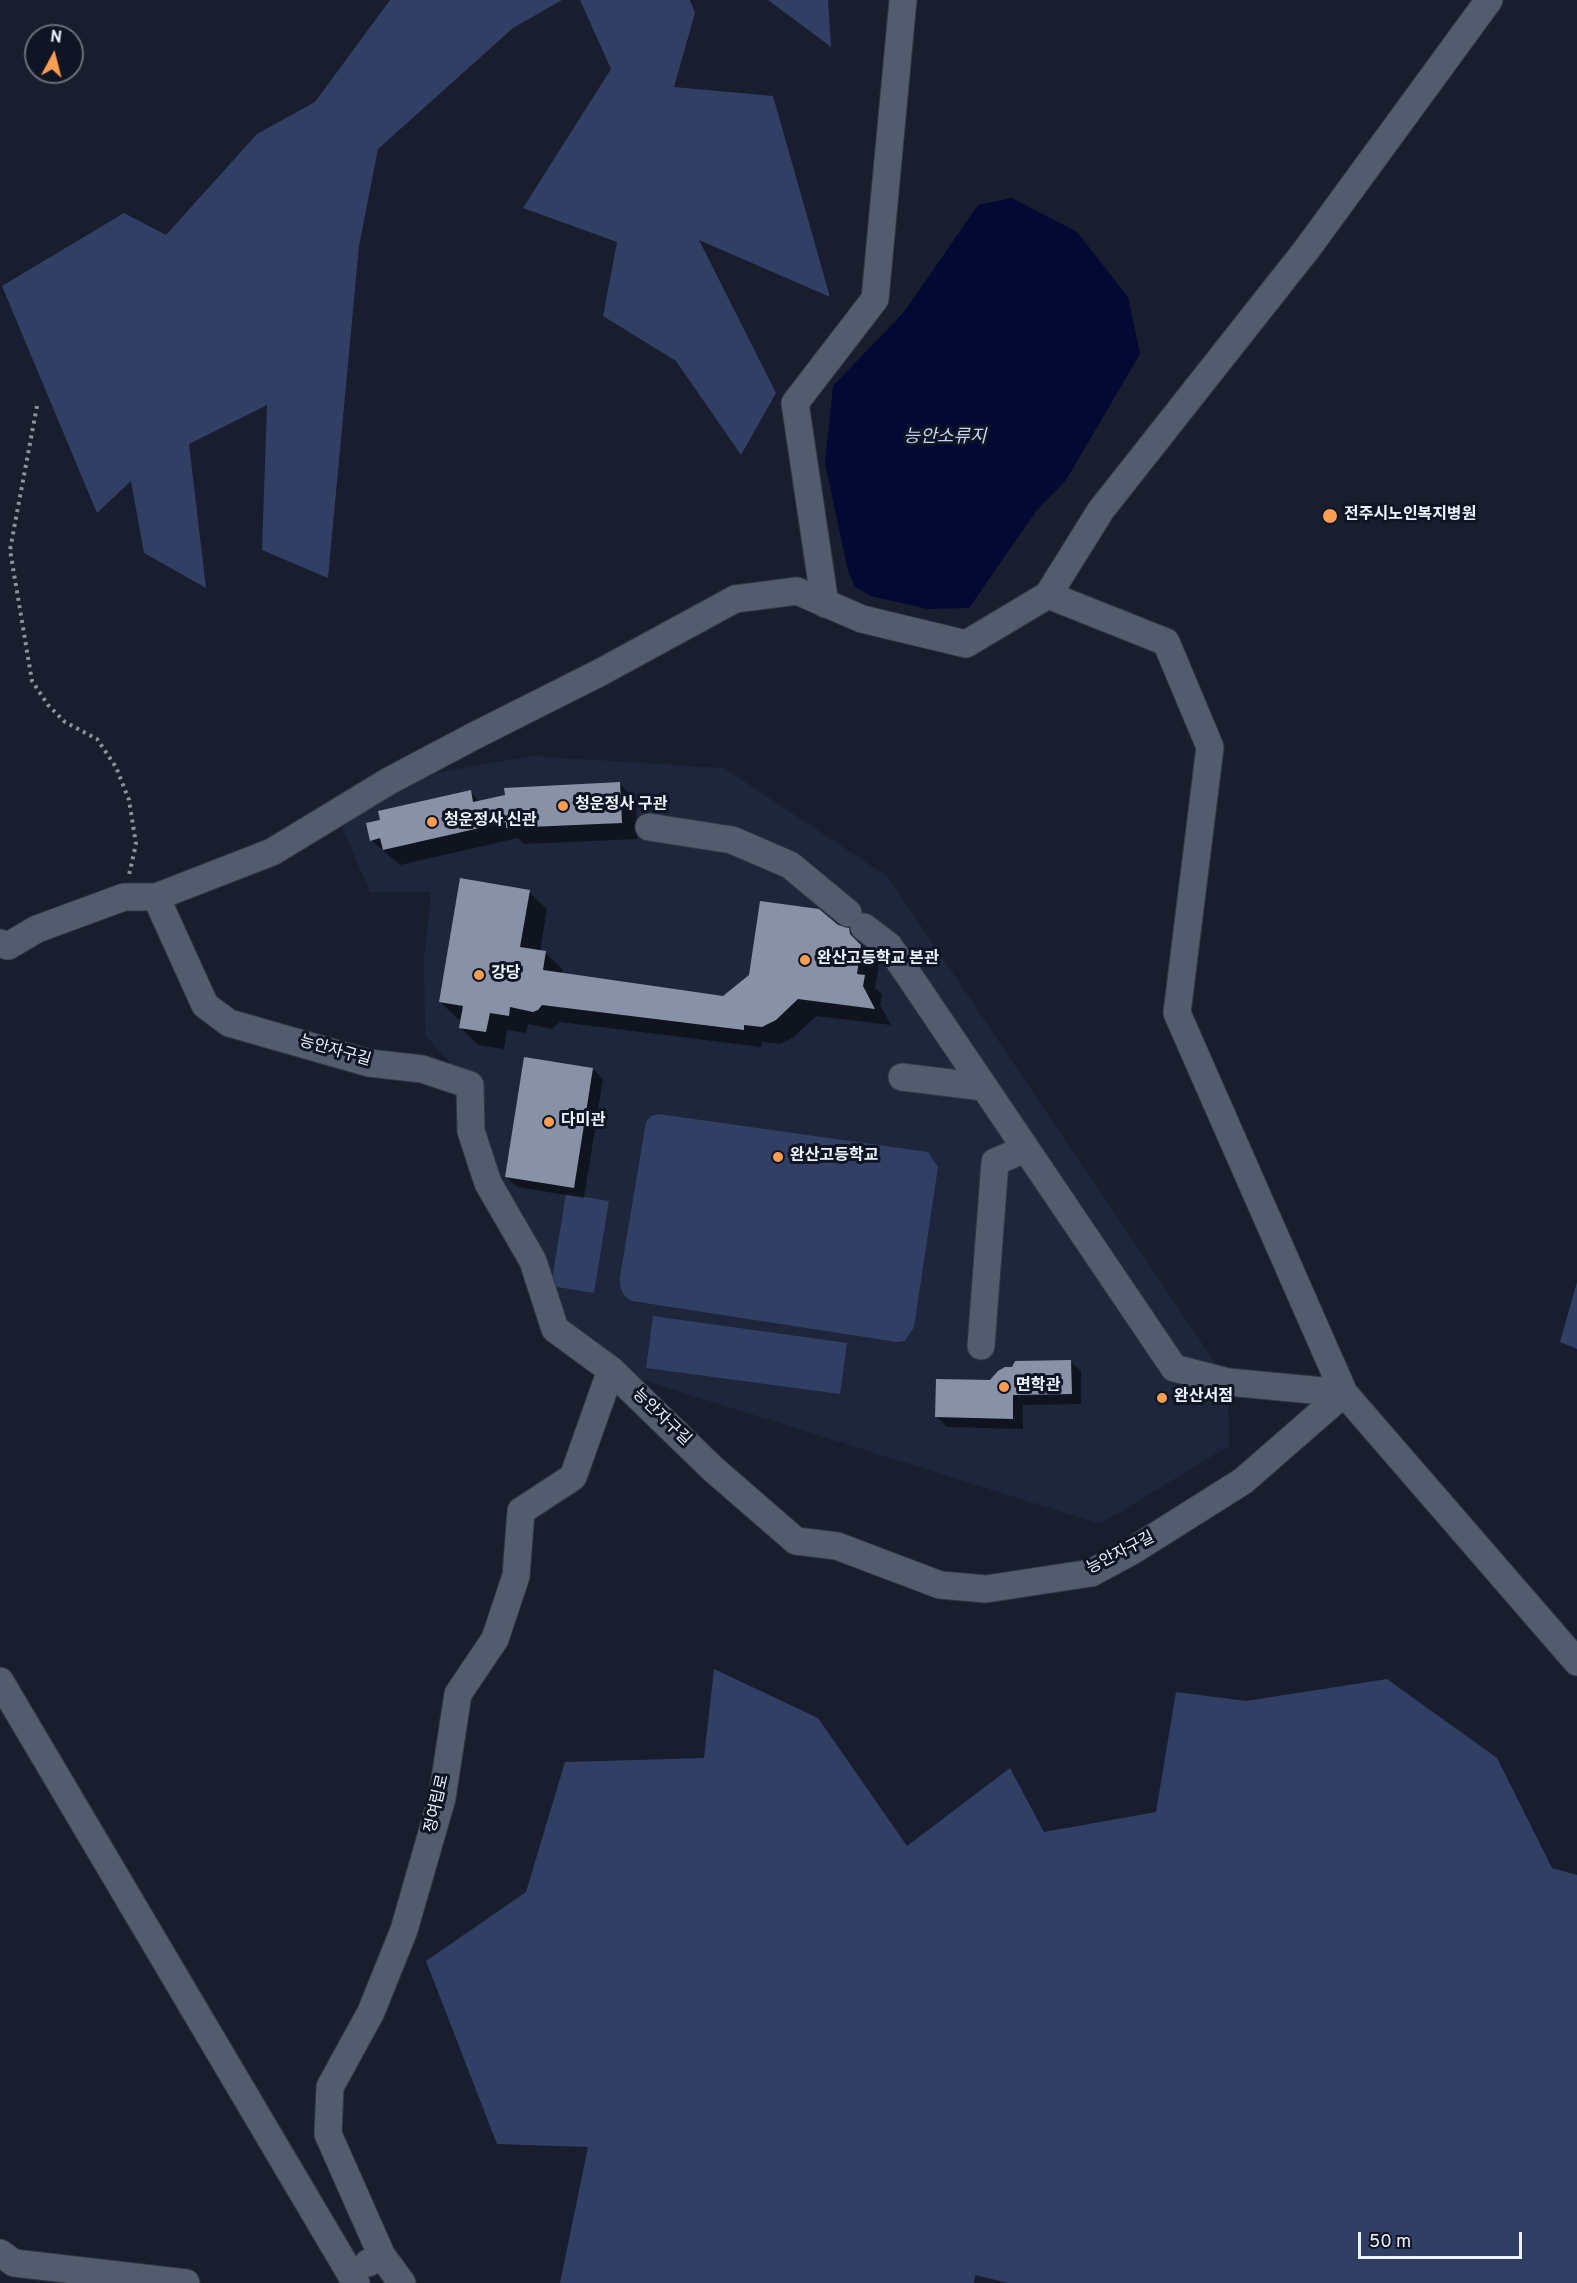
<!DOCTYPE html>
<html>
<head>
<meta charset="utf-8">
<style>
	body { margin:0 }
	#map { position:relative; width:1577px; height:2283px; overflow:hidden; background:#181e2e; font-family:Overpass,sans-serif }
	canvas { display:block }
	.north { position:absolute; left:24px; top:24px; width:60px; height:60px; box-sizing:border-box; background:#0f1524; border:2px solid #686e7b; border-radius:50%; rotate:7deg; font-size:16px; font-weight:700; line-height:24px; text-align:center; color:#eef3fe }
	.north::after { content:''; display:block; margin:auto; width:21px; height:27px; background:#fb9e51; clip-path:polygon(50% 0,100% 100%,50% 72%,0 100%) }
	.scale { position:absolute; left:1358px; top:2232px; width:164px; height:27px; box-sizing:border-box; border:3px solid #eef3fe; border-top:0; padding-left:8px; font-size:18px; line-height:21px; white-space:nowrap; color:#eef3fe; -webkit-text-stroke:4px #0f1524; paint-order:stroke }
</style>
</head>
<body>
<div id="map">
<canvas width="1577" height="2283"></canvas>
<div class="north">N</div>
<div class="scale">50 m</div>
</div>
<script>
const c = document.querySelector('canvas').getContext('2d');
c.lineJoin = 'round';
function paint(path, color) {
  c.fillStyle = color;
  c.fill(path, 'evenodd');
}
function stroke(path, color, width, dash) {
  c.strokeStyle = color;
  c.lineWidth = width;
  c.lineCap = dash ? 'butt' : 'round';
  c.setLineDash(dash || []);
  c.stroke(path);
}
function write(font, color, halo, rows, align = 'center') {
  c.font = font + ' Overpass,"Noto Sans KR",sans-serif';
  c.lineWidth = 6;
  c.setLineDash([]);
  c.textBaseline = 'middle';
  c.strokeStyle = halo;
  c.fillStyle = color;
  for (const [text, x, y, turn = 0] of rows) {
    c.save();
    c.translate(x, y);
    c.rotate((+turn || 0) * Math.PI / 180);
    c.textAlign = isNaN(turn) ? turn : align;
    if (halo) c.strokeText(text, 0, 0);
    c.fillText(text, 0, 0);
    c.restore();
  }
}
const built = new Path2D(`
	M 532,756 L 724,768 L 888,877 L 1228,1382 L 1229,1446 L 1100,1524 L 611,1370 L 551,1318 L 503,1207 L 470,1085 L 425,1035 L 424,957 L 431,892 L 370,892 L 337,815 L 389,781 Z`);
const green = new Path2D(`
	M 390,0 L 562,0 L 513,28 L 378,149 L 359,246 L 328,578 L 262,550 L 267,405 L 189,444 L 206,588 L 144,553 L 131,481 L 97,513 L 2,286 L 124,213 L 166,235 L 257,134 L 315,102 Z
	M 580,0 L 690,0 L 695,13 L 674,87 L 773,96 L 830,297 L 699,240 L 776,393 L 741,455 L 676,361 L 603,316 L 617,242 L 523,208 L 611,69 Z
	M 768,0 L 828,0 L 831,47 Z
	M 658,1114 L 928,1152 L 938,1167 L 914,1327 L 905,1341 L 897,1342 L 632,1301 C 621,1295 620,1289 620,1277 L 646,1122 L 651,1116 Z
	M 566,1194 L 609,1201 L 594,1293 L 551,1286 Z
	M 1577,1282 L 1577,1349 L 1560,1342 Z
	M 653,1316 L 847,1343 L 840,1394 L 646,1368 Z
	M 714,1669 L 818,1718 L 907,1846 L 1010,1768 L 1044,1832 L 1156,1812 L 1176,1692 L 1246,1701 L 1387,1679 L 1497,1758 L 1552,1868 L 1577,1875 L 1577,2283 L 1008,2283 L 975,2275 L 974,2283 L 560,2283 L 588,2147 L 497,2144 L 426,1961 L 526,1892 L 565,1762 L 704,1758 Z`);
const water = new Path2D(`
	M 1012,198 L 1077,232 L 1128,297 L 1140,354 L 1066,480 L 1037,510 L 969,608 L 928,609 L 871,596 L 855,587 L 848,571 L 825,463 L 833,386 L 904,312 L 978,205 Z`);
const shadow = new Path2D(`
	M 620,784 L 636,800 L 637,839 L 524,844 L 518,838 L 400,865 L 371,840 L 470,792 L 480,802 Z
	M 529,892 L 547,909 L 540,952 L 545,952 L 563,970 L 562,974 L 723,998 L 837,926 L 848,930 L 879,964 L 875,988 L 882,994 L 880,1005 L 891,1025 L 816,1016 L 794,1037 L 780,1044 L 762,1042 L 761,1047 L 560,1022 L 552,1029 L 528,1024 L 526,1033 L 507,1030 L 504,1049 L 478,1045 L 460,1027 L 462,1020 L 458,1019 L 440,1002 Z
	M 593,1069 L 603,1079 L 584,1198 L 517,1187 L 506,1177 Z
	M 1070,1361 L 1081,1371 L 1081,1404 L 1023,1405 L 1023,1429 L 947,1427 L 937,1417 L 990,1382 Z`);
const building = new Path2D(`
	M 620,782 L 622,823 L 506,828 L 506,822 L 383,850 L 380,838 L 370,841 L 366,823 L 380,820 L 378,811 L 471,790 L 473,802 L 505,795 L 504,788 Z
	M 460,878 L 530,890 L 520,947 L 546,951 L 543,970 L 723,996 L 749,975 L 760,901 L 819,909 L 838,925 L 849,928 L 850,934 L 861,945 L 857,974 L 865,975 L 863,986 L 875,1009 L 798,999 L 776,1020 L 762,1027 L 744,1025 L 744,1030 L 542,1005 L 538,1010 L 533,1012 L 510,1007 L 509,1016 L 490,1013 L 486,1032 L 459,1028 L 463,1006 L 439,1002 Z
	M 524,1057 L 593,1068 L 574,1188 L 505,1177 Z
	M 1071,1360 L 1072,1394 L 1013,1395 L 1013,1419 L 935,1417 L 936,1379 L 990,1380 L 998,1371 L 1005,1367 L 1012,1367 L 1015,1361 Z`);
const path = new Path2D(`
	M 37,406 L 10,550 L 32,681 L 48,705 L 65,722 L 97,739 L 116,767 L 129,800 L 136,844 L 129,875`);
const minor = new Path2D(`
	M 1489,0 L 1307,249 L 1101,510 L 1048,595 L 1166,642 L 1210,747 L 1177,1013 L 1344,1393 L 1577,1662
	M 825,604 L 795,403 L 875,299 L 903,0
	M 649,827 L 732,840 L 790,865 L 848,913
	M 156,897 L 205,1005 L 229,1023 L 369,1063 L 422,1069 L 470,1085 L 471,1131 L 488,1183 L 533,1261 L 555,1329 L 611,1370 L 713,1469 L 796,1541 L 837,1546 L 940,1585 L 986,1589 L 1091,1573 L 1132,1551 L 1243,1481 L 1344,1393
	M 864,927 L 889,946 L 1174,1368 L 1228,1382 L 1344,1393
	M 0,943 L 8,946 L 37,929 L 124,897 L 156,897 L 272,852 L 389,781 L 474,736 L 601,672 L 735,599 L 797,591 L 862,619 L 966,644 L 1048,595
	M 902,1077 L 983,1087
	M 981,1346 L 995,1162 L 1025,1149
	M 0,1681 L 356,2283
	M 0,2253 L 14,2263 L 186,2283
	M 382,2256 L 328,2134 L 330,2087 L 371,2012 L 404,1930 L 442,1798 L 458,1694 L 495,1639 L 516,1576 L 521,1511 L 573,1477 L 611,1370
	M 368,2263 L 382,2256 L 402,2283`);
const markers = [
	[1330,516,8,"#fb9e51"],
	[563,806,6,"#fb9e51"],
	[432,822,6,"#fb9e51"],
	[805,960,6,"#fb9e51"],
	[479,975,6,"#fb9e51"],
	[549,1122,6,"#fb9e51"],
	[778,1157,6,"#fb9e51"],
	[1004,1387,6,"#fb9e51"],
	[1162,1398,6,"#fb9e51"]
];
const poiNames = [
	["전주시노인복지병원",1344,516],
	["청운정사 구관",575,806],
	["청운정사 신관",444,822],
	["완산고등학교 본관",817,960],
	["강당",491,975],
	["다미관",561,1122],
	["완산고등학교",790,1157],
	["면학관",1016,1387],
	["완산서점",1174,1398]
];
const streetNames = [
	["능안자구길",335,1052,16],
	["능안자구길",661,1418,44],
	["능안자구길",1121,1554,-27],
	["정여립로",438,1804,-77]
];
const waterNames = [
	["능안소류지",945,438]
];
paint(built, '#1d263b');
paint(green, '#313f65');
paint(water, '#030932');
paint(shadow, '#0007');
paint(building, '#8891a5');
stroke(minor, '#333744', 29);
stroke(path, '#8c929f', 4, [3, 4.5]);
stroke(minor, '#535b6e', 27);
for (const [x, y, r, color] of markers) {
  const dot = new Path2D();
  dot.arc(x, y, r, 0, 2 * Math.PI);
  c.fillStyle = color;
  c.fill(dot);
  stroke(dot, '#0f1524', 2);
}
write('bold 16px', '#eef3fe', '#0f1524', poiNames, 'left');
write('16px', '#eef3fe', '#0f1524', streetNames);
write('italic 18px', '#c6d3f1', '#0f1524', waterNames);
</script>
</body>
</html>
